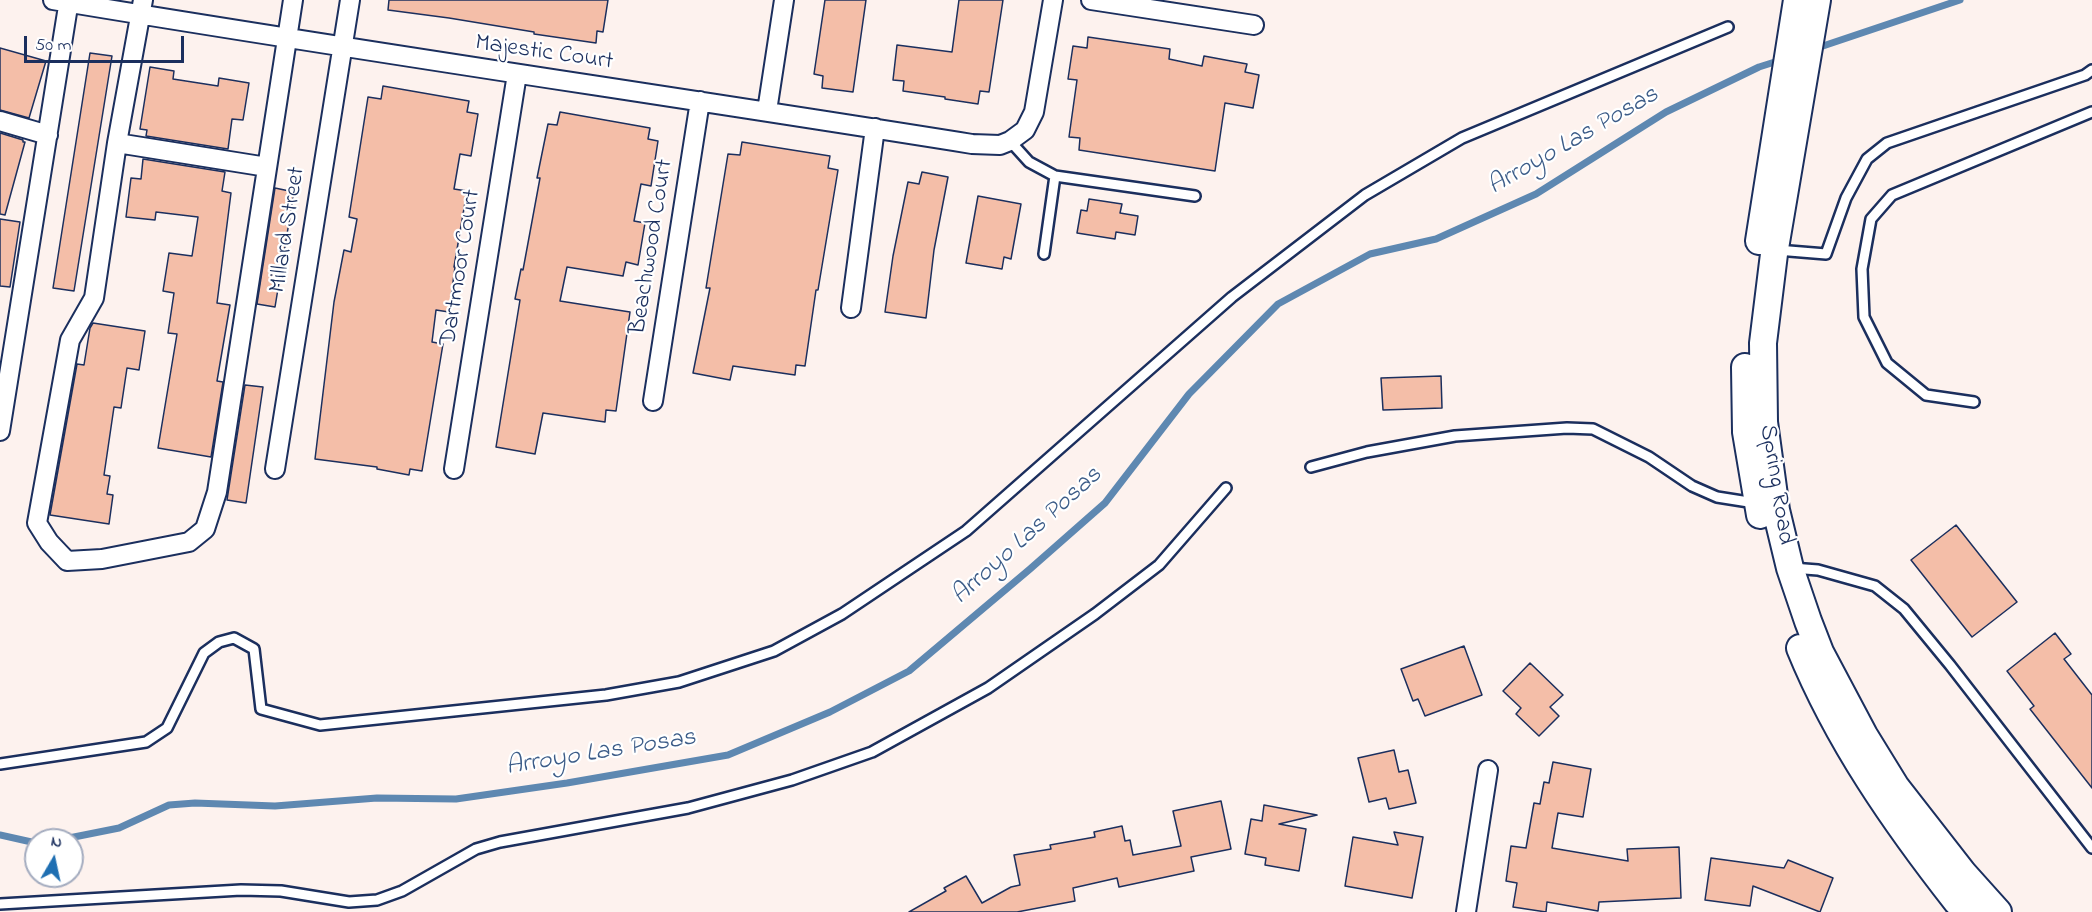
<!DOCTYPE html>
<html>
<head>
<meta charset="utf-8">
<style>
	body { margin:0 }
	#map { position:relative; width:2092px; height:912px; overflow:hidden; background:#fdf2ee; font-family:"Indie Flower",sans-serif }
	canvas { display:block }
	.north { position:absolute; left:24px; top:828px; width:60px; height:60px; box-sizing:border-box; background:#fff; border:2px solid #a4acbf; border-radius:50%; rotate:9deg; font-size:16px; font-weight:700; line-height:24px; text-align:center; color:#1b2f5e }
	.north::after { content:''; display:block; margin:auto; width:21px; height:27px; background:#1f6fb2; clip-path:polygon(50% 0,100% 100%,50% 72%,0 100%) }
	.scale { position:absolute; left:24px; top:36px; width:160px; height:27px; box-sizing:border-box; border:3px solid #1b2f5e; border-top:0; padding-left:8px; font-size:18px; line-height:21px; white-space:nowrap; color:#1b2f5e; -webkit-text-stroke:4px #fff; paint-order:stroke }
</style>
</head>
<body>
<div id="map">
<canvas width="2092" height="912"></canvas>
<div class="north">N</div>
<div class="scale">50 m</div>
</div>
<script>
const c = document.querySelector('canvas').getContext('2d');
c.lineJoin = 'round';
function stroke(path, color, width, dash) {
  c.strokeStyle = color;
  c.lineWidth = width;
  c.lineCap = dash ? 'butt' : 'round';
  c.setLineDash(dash || []);
  c.stroke(path);
}
function paint(path, color) {
  c.fillStyle = color;
  c.fill(path, 'evenodd');
}
function write(font, color, halo, rows, align = 'center') {
  c.font = font + ' "Indie Flower",sans-serif';
  c.lineWidth = 4.5;
  c.setLineDash([]);
  c.textBaseline = 'middle';
  c.strokeStyle = halo;
  c.fillStyle = color;
  for (const [text, x, y, turn = 0] of rows) {
    c.save();
    c.translate(x, y);
    c.rotate((+turn || 0) * Math.PI / 180);
    c.textAlign = isNaN(turn) ? turn : align;
    if (halo) c.strokeText(text, 0, 0);
    c.fillText(text, 0, 0);
    c.restore();
  }
}
const stream = new Path2D(`
	M 1814,49 L 1960,0
	M 0,835 L 36,843
	M 59,840 L 119,828 L 169,805 L 195,803 L 275,806 L 377,798 L 456,799 L 567,783 L 728,755 L 830,712 L 909,671 L 1030,569 L 1105,503 L 1189,394 L 1278,304 L 1370,254 L 1436,239 L 1536,194 L 1666,112 L 1759,67 L 1781,60`);
const building = new Path2D(`
	M 389,0 L 608,0 L 603,32 L 597,31 L 596,43 L 534,34 L 534,32 L 449,18 L 388,10 Z
	M 825,0 L 866,0 L 853,92 L 822,88 L 823,76 L 814,74 Z
	M 959,0 L 1003,0 L 989,92 L 980,91 L 978,104 L 945,99 L 945,97 L 903,91 L 904,81 L 893,80 L 897,45 L 952,52 Z
	M 1088,37 L 1170,49 L 1169,59 L 1202,66 L 1204,56 L 1247,64 L 1245,72 L 1259,75 L 1253,108 L 1225,103 L 1215,171 L 1079,150 L 1080,138 L 1069,137 L 1077,80 L 1068,79 L 1073,46 L 1087,48 Z
	M 0,48 L 46,61 L 29,118 L 0,110 Z
	M 90,53 L 112,56 L 74,291 L 53,288 Z
	M 150,67 L 174,71 L 173,79 L 218,86 L 219,78 L 249,83 L 243,120 L 232,119 L 228,149 L 146,136 L 147,130 L 140,129 Z
	M 383,86 L 469,101 L 467,112 L 478,114 L 471,156 L 460,154 L 454,189 L 467,191 L 454,267 L 455,267 L 449,312 L 436,310 L 432,342 L 443,344 L 422,471 L 410,469 L 409,475 L 377,469 L 377,467 L 315,459 L 334,302 L 344,250 L 351,252 L 357,219 L 349,217 L 368,97 L 381,99 Z
	M 560,112 L 650,128 L 648,139 L 658,141 L 651,186 L 641,184 L 634,221 L 645,223 L 638,265 L 626,262 L 623,276 L 567,267 L 560,301 L 630,312 L 616,411 L 606,410 L 605,422 L 543,413 L 535,454 L 496,447 L 520,300 L 515,299 L 521,269 L 523,270 L 540,178 L 537,178 L 548,124 L 557,125 Z
	M 0,133 L 23,140 L 23,142 L 25,142 L 5,215 L 0,214 Z
	M 742,142 L 830,156 L 828,168 L 838,170 L 818,290 L 816,290 L 805,366 L 796,365 L 795,375 L 733,366 L 730,380 L 693,373 L 710,288 L 706,288 L 728,154 L 740,155 Z
	M 143,159 L 225,172 L 222,191 L 231,193 L 217,303 L 230,305 L 217,381 L 223,382 L 211,457 L 158,448 L 177,334 L 168,333 L 174,293 L 163,291 L 169,253 L 192,256 L 198,217 L 156,212 L 155,220 L 126,217 L 131,178 L 141,179 Z
	M 922,172 L 948,177 L 934,250 L 926,318 L 885,312 L 893,256 L 908,182 L 919,184 Z
	M 275,188 L 294,192 L 275,307 L 257,304 Z
	M 978,196 L 1021,204 L 1011,259 L 1004,257 L 1002,269 L 966,263 Z
	M 1089,199 L 1122,204 L 1120,213 L 1138,216 L 1135,235 L 1116,232 L 1115,239 L 1077,233 L 1081,210 L 1087,211 Z
	M 0,219 L 20,222 L 10,287 L 0,286 Z
	M 93,323 L 145,331 L 139,370 L 127,368 L 121,408 L 114,407 L 104,475 L 110,476 L 107,494 L 113,495 L 109,524 L 50,515 L 77,364 L 84,365 L 90,328 Z
	M 1441,376 L 1442,408 L 1383,410 L 1381,378 Z
	M 245,385 L 263,387 L 246,503 L 227,500 Z
	M 1956,525 L 2017,602 L 1972,637 L 1911,560 Z
	M 2055,633 L 2071,654 L 2064,659 L 2092,695 L 2092,788 L 2030,709 L 2034,706 L 2007,671 Z
	M 1464,646 L 1482,695 L 1425,716 L 1418,699 L 1413,701 L 1401,669 Z
	M 1530,663 L 1563,695 L 1550,707 L 1559,716 L 1539,736 L 1516,714 L 1521,708 L 1503,691 Z
	M 1394,750 L 1399,772 L 1408,770 L 1416,803 L 1389,809 L 1386,798 L 1369,802 L 1358,758 Z
	M 1553,762 L 1591,769 L 1583,817 L 1558,813 L 1552,848 L 1628,861 L 1627,849 L 1679,847 L 1681,898 L 1599,902 L 1598,911 L 1547,902 L 1546,912 L 1513,907 L 1517,883 L 1506,881 L 1511,846 L 1526,848 L 1534,803 L 1540,804 L 1544,782 L 1549,783 Z
	M 1221,801 L 1231,849 L 1191,857 L 1194,871 L 1119,887 L 1117,878 L 1073,888 L 1075,901 L 1017,912 L 909,912 L 946,891 L 944,888 L 966,876 L 982,903 L 1011,887 L 1020,885 L 1014,855 L 1051,849 L 1050,845 L 1095,837 L 1094,832 L 1122,826 L 1125,841 L 1130,840 L 1133,855 L 1181,846 L 1173,811 Z
	M 1264,805 L 1317,815 L 1279,824 L 1306,829 L 1299,871 L 1265,865 L 1266,858 L 1245,854 L 1251,819 L 1262,821 Z
	M 1394,832 L 1423,837 L 1412,898 L 1345,886 L 1353,837 L 1398,845 Z
	M 1711,858 L 1784,868 L 1788,860 L 1833,878 L 1820,912 L 1753,886 L 1750,906 L 1705,900 Z`);
const service = new Path2D(`
	M 1010,141 L 1029,162 L 1055,176 L 1195,196
	M 1777,250 L 1826,254 L 1846,198 L 1867,159 L 1887,143 L 2085,75 L 2092,70
	M 1044,254 L 1055,176
	M 1974,402 L 1926,395 L 1887,363 L 1864,317 L 1862,269 L 1871,219 L 1892,195 L 2092,112
	M 1311,467 L 1367,452 L 1455,436 L 1567,428 L 1593,429 L 1649,457 L 1692,486 L 1717,497 L 1755,503
	M 1792,568 L 1818,570 L 1875,586 L 1904,609 L 1950,665 L 2092,848
	M 0,764 L 146,742 L 167,728 L 204,653 L 219,642 L 234,638 L 254,649 L 261,709 L 320,725 L 606,695 L 679,682 L 774,651 L 842,614 L 966,531 L 1232,297 L 1365,195 L 1462,138 L 1728,27
	M 0,904 L 241,890 L 281,891 L 349,902 L 377,900 L 402,891 L 476,849 L 500,842 L 688,808 L 792,780 L 872,752 L 988,688 L 1095,614 L 1159,565 L 1226,488`);
const minor = new Path2D(`
	M 53,0 C 358,51 665,95 972,144 L 1000,145 L 1010,141 L 1025,130 L 1034,112 L 1053,0
	M 143,0 L 117,143 L 94,298 L 70,340 L 37,523 L 49,542 L 67,561 L 102,559 L 189,542 L 205,529 L 217,492 L 293,0
	M 1091,0 L 1254,25
	M 767,111 L 784,0
	M 0,121 L 48,135
	M 117,143 L 267,167
	M 851,308 L 875,128
	M 653,401 L 700,101
	M 0,431 L 69,0
	M 275,469 L 350,0
	M 454,469 L 517,74
	M 1466,912 L 1488,770`);
const secondary = new Path2D(`
	M 1817,0 L 1774,254 L 1763,343 L 1764,422 L 1776,510 L 1790,568 L 1808,621 L 1820,652 L 1864,735 L 1896,787 L 1963,873 L 1998,912
	M 1759,241 L 1797,0
	M 1745,367 L 1746,432 L 1760,515
	M 1800,648 C 1838,741 1895,823 1957,902 L 1968,912`);
const streetNames = [
	["Majestic Court",544,54,8],
	["Millard Street",289,230,-81],
	["Beachwood Court",653,247,-81],
	["Dartmoor Court",462,268,-81],
	["Spring Road",1775,485,81]
];
const waterNames = [
	["Arroyo Las Posas",1574,142,-30],
	["Arroyo Las Posas",1028,537,-42],
	["Arroyo Las Posas",601,754,-9]
];
stroke(stream, '#5e88b1', 7);
paint(building, '#f4bea8');
stroke(building, '#1b2f5e', 1.5);
stroke(service, '#1b2f5e', 14);
stroke(minor, '#1b2f5e', 22);
stroke(secondary, '#1b2f5e', 30);
stroke(service, '#fff', 9);
stroke(minor, '#fff', 18);
stroke(secondary, '#fff', 26);
write('24px', '#1b2f5e', '#fff', streetNames);
write('italic 26px', '#3c5c88', '#fff', waterNames);
</script>
</body>
</html>
